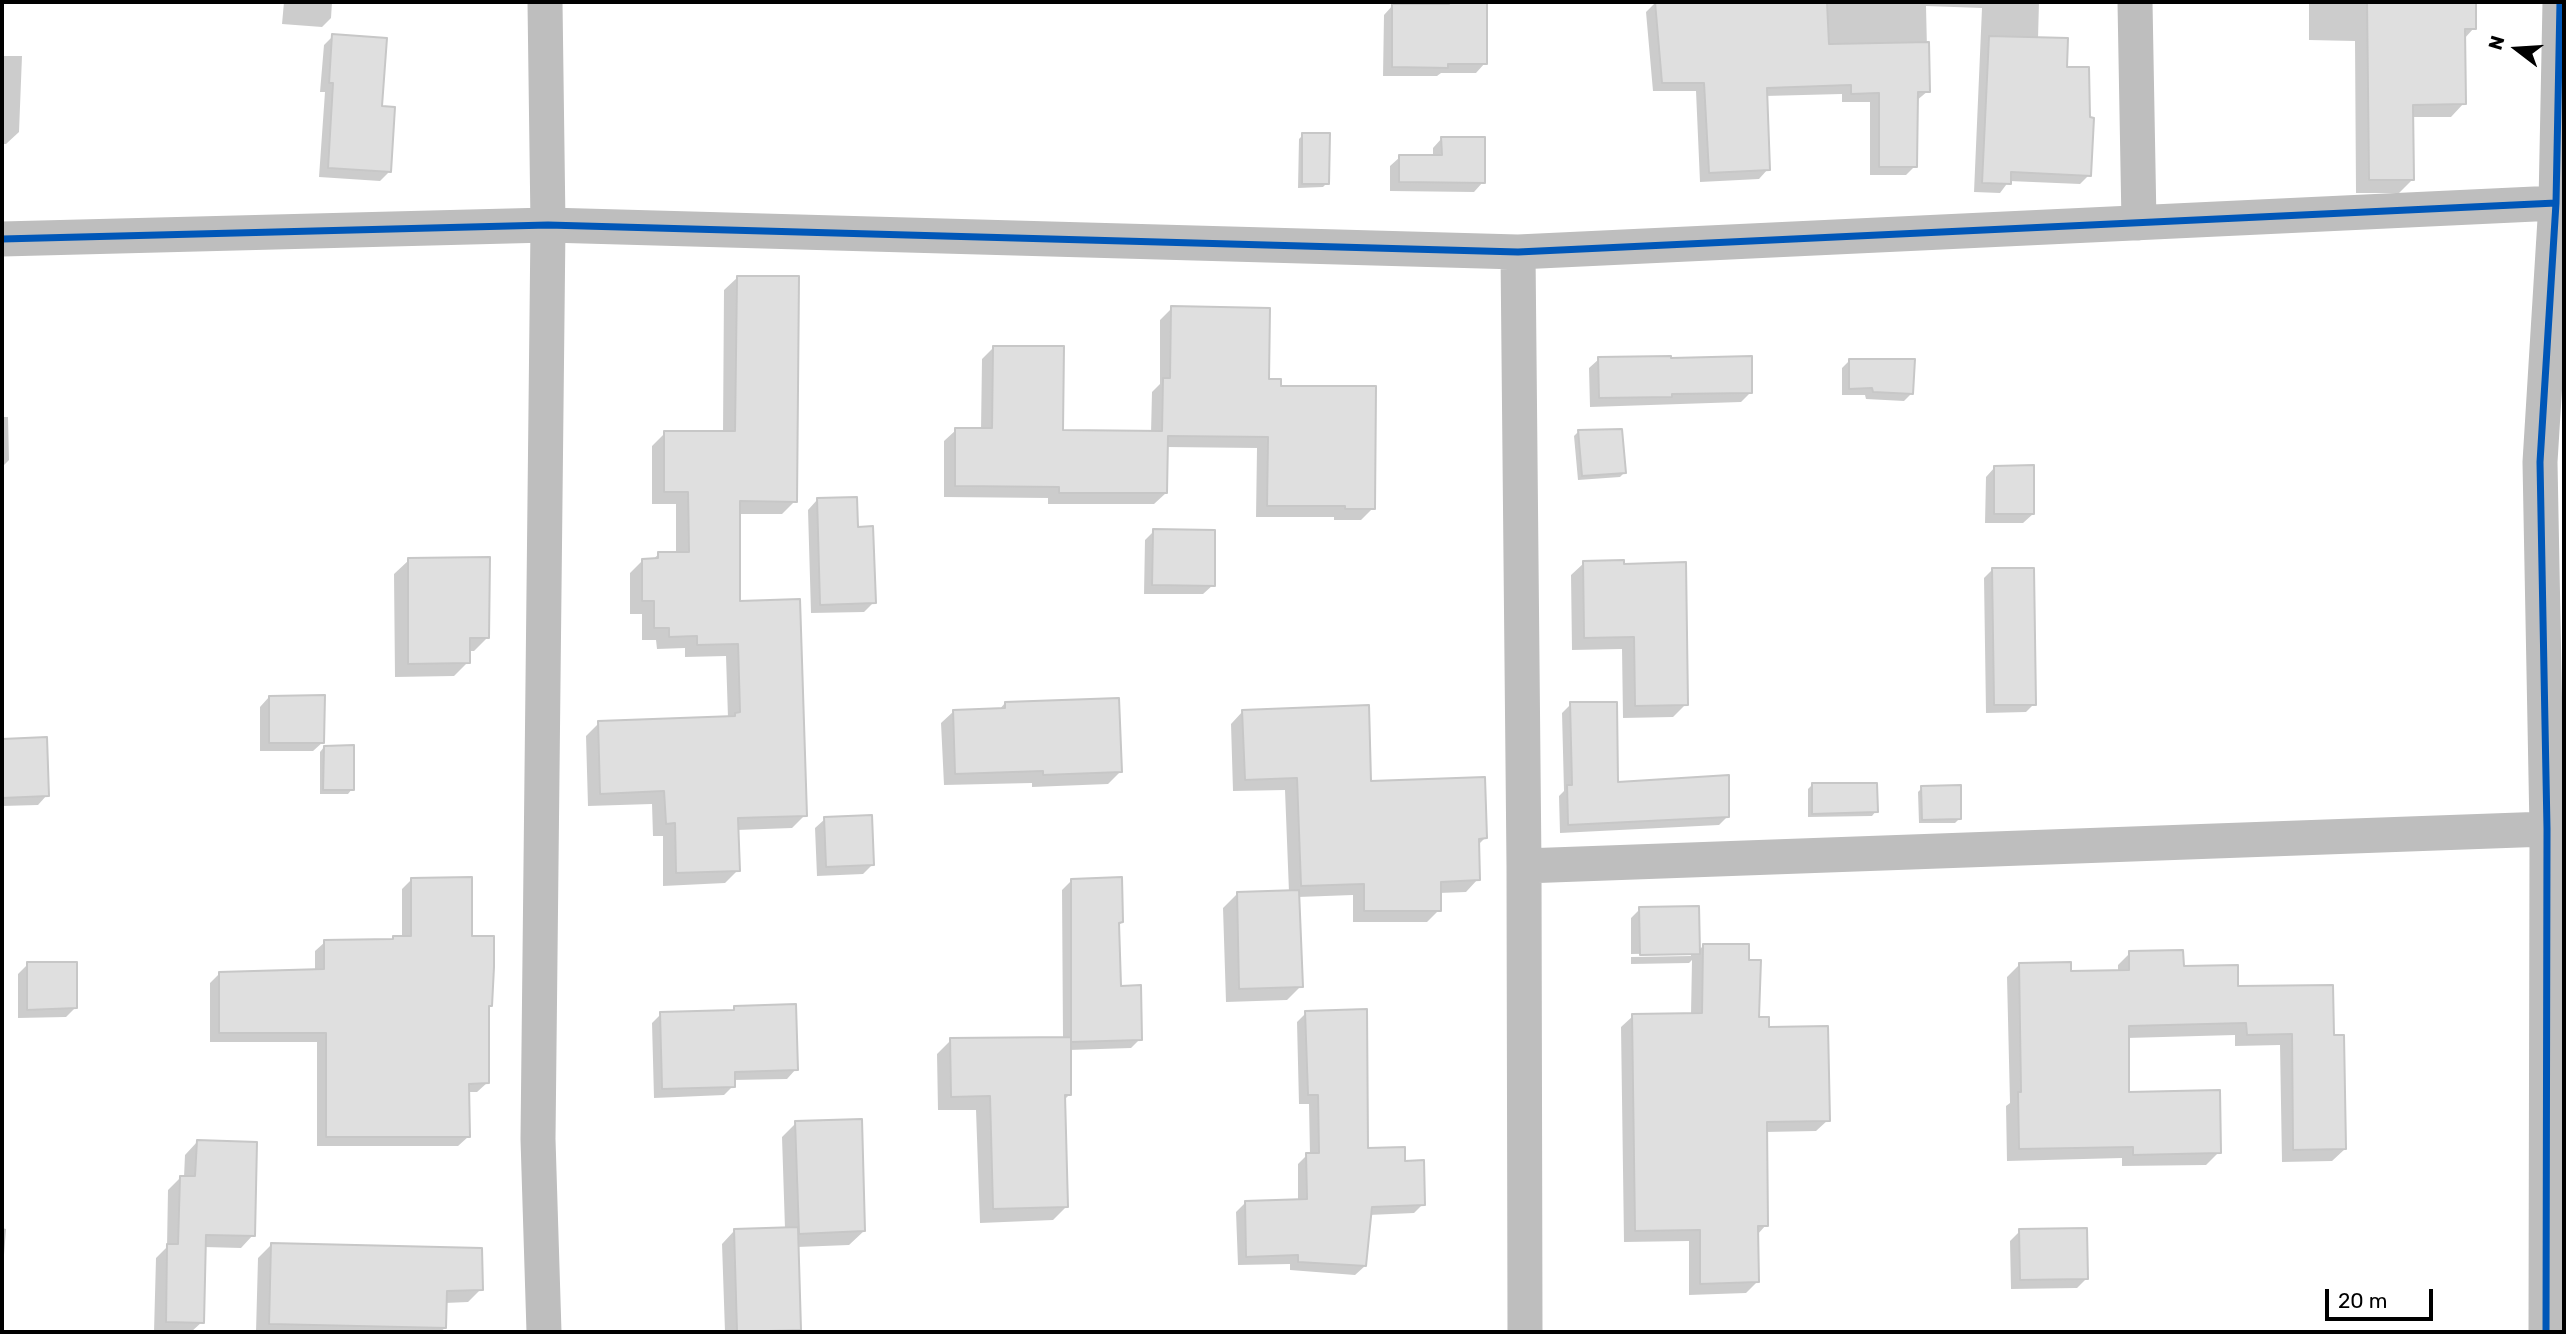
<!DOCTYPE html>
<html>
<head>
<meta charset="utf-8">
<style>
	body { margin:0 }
	#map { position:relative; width:2566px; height:1334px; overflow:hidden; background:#fff; font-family:Rubik,sans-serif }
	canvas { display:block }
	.frame { position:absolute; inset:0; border:4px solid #000; pointer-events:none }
	.north { position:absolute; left:2482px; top:14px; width:70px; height:70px; -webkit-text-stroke:5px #fff; paint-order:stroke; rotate:287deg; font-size:19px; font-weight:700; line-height:28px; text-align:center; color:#000 }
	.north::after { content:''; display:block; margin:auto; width:24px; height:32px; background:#000; clip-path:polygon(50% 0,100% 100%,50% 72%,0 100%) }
	.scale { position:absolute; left:2325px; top:1289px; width:108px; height:32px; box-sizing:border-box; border:4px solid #000; border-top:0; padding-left:9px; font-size:21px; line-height:24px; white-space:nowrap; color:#000; -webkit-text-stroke:5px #fff; paint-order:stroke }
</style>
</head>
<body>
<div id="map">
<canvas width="2566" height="1334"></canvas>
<div class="frame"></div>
<div class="north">N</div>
<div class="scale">20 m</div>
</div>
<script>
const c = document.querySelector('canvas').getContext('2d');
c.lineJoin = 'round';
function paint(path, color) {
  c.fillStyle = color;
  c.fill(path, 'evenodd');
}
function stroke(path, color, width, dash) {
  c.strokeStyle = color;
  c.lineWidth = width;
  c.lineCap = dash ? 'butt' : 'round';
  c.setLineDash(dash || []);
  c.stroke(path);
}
const shadow = new Path2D(`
	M 284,2 L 332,2 L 331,18 L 322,27 L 282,24 Z
	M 1656,2 L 2039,2 L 2038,39 L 2065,69 L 2089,175 L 2080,184 L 2009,181 L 2000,193 L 1974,192 L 1982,8 L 1926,6 L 1928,91 L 1916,101 L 1915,166 L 1906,175 L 1870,175 L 1870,102 L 1842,102 L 1842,94 L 1765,96 L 1768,169 L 1759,179 L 1700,182 L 1696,91 L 1653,91 L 1646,12 Z
	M 2309,2 L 2474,2 L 2474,28 L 2464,39 L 2464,103 L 2451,117 L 2412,117 L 2412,180 L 2399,193 L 2356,193 L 2355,41 L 2309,40 Z
	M 1485,3 L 1485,63 L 1476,73 L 1441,73 L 1437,76 L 1383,76 L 1384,15 L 1393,5 Z
	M 333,36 L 389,172 L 380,181 L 319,177 L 325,92 L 320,92 L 324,45 Z
	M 2,56 L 22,56 L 19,132 L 6,144 L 2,144 Z
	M 1303,135 L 1327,183 L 1323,187 L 1298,188 L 1299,139 Z
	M 1442,138 L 1483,182 L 1474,192 L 1390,191 L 1390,166 L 1400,157 L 1433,157 L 1433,148 Z
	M 738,277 L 795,501 L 782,514 L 738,514 L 739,603 L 805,815 L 792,828 L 737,830 L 738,870 L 725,883 L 663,886 L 663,836 L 653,836 L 652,804 L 588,806 L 586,736 L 599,723 L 728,718 L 726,656 L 685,657 L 685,648 L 657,649 L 656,640 L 642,640 L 642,614 L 630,614 L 630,573 L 643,560 L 652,560 L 659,554 L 676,554 L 676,504 L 652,504 L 652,446 L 665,433 L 723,432 L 724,290 Z
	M 1172,308 L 1280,388 L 1373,508 L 1361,520 L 1334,520 L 1334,517 L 1256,517 L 1257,448 L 1166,447 L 1166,493 L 1154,504 L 1048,504 L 1048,498 L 944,497 L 944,441 L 956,430 L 981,430 L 982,359 L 993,348 L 1061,432 L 1151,433 L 1152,392 L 1160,384 L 1160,320 Z
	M 1599,359 L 1751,392 L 1741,402 L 1590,407 L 1589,368 Z
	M 1849,361 L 1912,393 L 1904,401 L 1866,399 L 1865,395 L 1842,395 L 1842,368 Z
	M 2,417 L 8,417 L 9,460 L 2,467 Z
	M 1578,432 L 1624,473 L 1620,477 L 1578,480 L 1574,436 Z
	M 1995,467 L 2033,514 L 2023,523 L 1985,523 L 1986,477 Z
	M 817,500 L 856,529 L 874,602 L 864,612 L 811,613 L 808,510 Z
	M 1154,531 L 1213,585 L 1203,594 L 1144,594 L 1145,540 Z
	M 409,560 L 488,637 L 474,651 L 468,651 L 468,662 L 454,676 L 395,677 L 394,574 Z
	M 1584,563 L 1686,704 L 1673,717 L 1623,718 L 1622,649 L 1572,650 L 1571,575 Z
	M 1992,570 L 2034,704 L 2026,712 L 1986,713 L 1984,578 Z
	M 269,697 L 323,742 L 313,751 L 260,751 L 260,707 Z
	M 1005,703 L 1120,772 L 1108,784 L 1032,787 L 1032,783 L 944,785 L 941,723 L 954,711 L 999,710 Z
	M 1571,704 L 1616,784 L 1728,816 L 1719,825 L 1560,833 L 1559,796 L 1564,791 L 1562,713 Z
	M 1243,711 L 1369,783 L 1485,838 L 1477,846 L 1478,879 L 1466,892 L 1439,893 L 1439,910 L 1427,922 L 1353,922 L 1353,895 L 1298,897 L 1301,986 L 1287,1000 L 1226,1002 L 1223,908 L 1237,894 L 1289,892 L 1285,790 L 1233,791 L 1231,724 Z
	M 45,739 L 47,795 L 38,805 L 2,806 L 2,741 Z
	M 324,747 L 352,789 L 348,794 L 320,794 L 320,752 Z
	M 1812,785 L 1876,811 L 1872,816 L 1808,817 L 1808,789 Z
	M 1922,788 L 1960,818 L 1955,823 L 1919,823 L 1918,792 Z
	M 825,819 L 872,865 L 863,874 L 817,876 L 815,828 Z
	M 412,879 L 470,937 L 491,1005 L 487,1008 L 487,1083 L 477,1092 L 468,1092 L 468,1137 L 458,1146 L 317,1146 L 317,1042 L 210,1042 L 210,983 L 220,973 L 315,971 L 315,951 L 325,942 L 390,941 L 394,937 L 402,937 L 402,889 Z
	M 1072,880 L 1122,922 L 1118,926 L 1120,988 L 1140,1039 L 1131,1048 L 1069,1050 L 1069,1095 L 1064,1100 L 1067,1206 L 1053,1220 L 980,1223 L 976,1110 L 938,1110 L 937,1054 L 951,1040 L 1063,1039 L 1062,890 Z
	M 1640,909 L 1698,951 L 1703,946 L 1747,962 L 1757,1019 L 1768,1029 L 1828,1120 L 1816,1131 L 1765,1132 L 1766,1225 L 1757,1235 L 1757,1282 L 1746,1293 L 1689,1295 L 1689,1241 L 1624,1242 L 1621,1027 L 1633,1016 L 1691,1014 L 1692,960 L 1689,963 L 1631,964 L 1631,918 ZM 1691,953 L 1691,956 L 1631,957 L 1631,954 Z
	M 2130,953 L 2182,968 L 2236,988 L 2332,1037 L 2345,1149 L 2332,1161 L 2282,1162 L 2280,1045 L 2235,1046 L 2235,1035 L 2127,1038 L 2127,1093 L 2219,1152 L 2206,1165 L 2122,1166 L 2122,1158 L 2007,1161 L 2006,1106 L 2010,1103 L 2007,977 L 2020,964 L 2069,973 L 2118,972 L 2118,965 Z
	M 28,964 L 75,1008 L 66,1017 L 18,1018 L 18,974 Z
	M 735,1008 L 796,1069 L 787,1079 L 733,1080 L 733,1086 L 724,1095 L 654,1098 L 652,1023 L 661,1014 L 731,1012 Z
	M 1306,1013 L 1366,1150 L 1403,1163 L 1423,1204 L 1414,1213 L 1369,1215 L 1365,1266 L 1355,1275 L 1290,1270 L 1290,1264 L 1238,1265 L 1236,1212 L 1245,1203 L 1298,1201 L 1298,1164 L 1307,1155 L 1310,1155 L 1309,1104 L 1299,1104 L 1297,1022 Z
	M 796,1123 L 864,1231 L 849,1245 L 797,1247 L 800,1332 L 725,1332 L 722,1244 L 734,1231 L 785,1229 L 782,1137 Z
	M 197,1142 L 253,1235 L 241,1248 L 204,1247 L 202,1322 L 191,1332 L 154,1332 L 156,1258 L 167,1247 L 168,1190 L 181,1177 L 184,1177 L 185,1155 Z
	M 2,1228 L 6,1229 L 2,1281 Z
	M 2020,1231 L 2086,1279 L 2077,1288 L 2011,1289 L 2010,1241 Z
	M 271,1245 L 481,1289 L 468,1302 L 445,1303 L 445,1328 L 440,1332 L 256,1332 L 258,1258 Z`);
const building = new Path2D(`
	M 1449,2 L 1487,2 L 1487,64 L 1448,64 L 1448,68 L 1392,67 L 1392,4 L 1449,4 Z
	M 1655,2 L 1827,2 L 1829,44 L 1929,42 L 1930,92 L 1918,92 L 1917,167 L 1879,167 L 1879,93 L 1851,94 L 1851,85 L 1767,88 L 1770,170 L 1709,173 L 1704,83 L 1662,83 Z
	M 2367,2 L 2476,2 L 2476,29 L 2465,29 L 2466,104 L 2413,105 L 2414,180 L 2369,180 Z
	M 332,34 L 387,38 L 382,106 L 395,107 L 391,172 L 328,168 L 333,83 L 329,83 Z
	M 1989,36 L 2068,38 L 2067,67 L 2089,67 L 2090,117 L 2094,118 L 2091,176 L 2011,172 L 2011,184 L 1982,183 Z
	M 1302,133 L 1330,133 L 1329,184 L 1302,184 Z
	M 1441,137 L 1485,137 L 1485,183 L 1399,182 L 1399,155 L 1442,155 Z
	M 737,276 L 799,276 L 797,502 L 740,501 L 740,601 L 800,599 L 807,816 L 738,818 L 740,871 L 676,873 L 675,823 L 666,824 L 664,791 L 600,794 L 598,721 L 735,716 L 735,713 L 740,712 L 738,644 L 697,645 L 697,636 L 669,637 L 669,628 L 654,628 L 654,601 L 642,601 L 642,559 L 658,558 L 658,552 L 689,552 L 688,492 L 664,492 L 664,431 L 735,431 Z
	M 1171,306 L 1270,308 L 1269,379 L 1281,379 L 1281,386 L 1376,386 L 1375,509 L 1345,509 L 1345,506 L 1267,506 L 1268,437 L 1168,436 L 1167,493 L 1059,493 L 1059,487 L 955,486 L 955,428 L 992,428 L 993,346 L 1064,346 L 1063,430 L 1162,431 L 1163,378 L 1170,378 Z
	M 1671,356 L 1671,358 L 1752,356 L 1752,393 L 1672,394 L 1672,397 L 1599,398 L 1598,357 Z
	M 1849,359 L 1915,359 L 1913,394 L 1873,392 L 1872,388 L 1849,389 Z
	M 1622,429 L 1626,473 L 1582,476 L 1578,430 Z
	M 2034,465 L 2034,514 L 1994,514 L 1994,466 Z
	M 857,497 L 858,527 L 873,526 L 876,603 L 820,605 L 817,498 Z
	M 1153,529 L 1215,530 L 1215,586 L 1152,585 Z
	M 490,557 L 489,638 L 470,638 L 470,663 L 408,664 L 408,558 Z
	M 1624,560 L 1624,564 L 1686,562 L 1688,705 L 1635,706 L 1634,637 L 1584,638 L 1583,561 Z
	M 1992,568 L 2034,568 L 2036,705 L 1994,705 Z
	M 325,695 L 324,743 L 269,743 L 269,696 Z
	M 1119,698 L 1122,772 L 1043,775 L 1043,771 L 955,774 L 953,710 L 1005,708 L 1005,702 Z
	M 1570,702 L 1617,702 L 1618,782 L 1729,775 L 1729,817 L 1568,825 L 1567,785 L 1572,785 Z
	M 1369,705 L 1371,781 L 1485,777 L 1487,838 L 1479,839 L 1480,880 L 1441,882 L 1441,911 L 1364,911 L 1364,884 L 1301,886 L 1297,778 L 1245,780 L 1242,710 Z
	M 47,737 L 49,796 L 2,798 L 2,739 Z
	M 354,745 L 354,790 L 323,790 L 324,746 Z
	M 1812,783 L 1877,783 L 1878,812 L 1812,814 Z
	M 1961,785 L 1961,819 L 1922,820 L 1921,786 Z
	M 872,815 L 874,865 L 826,867 L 824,817 Z
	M 472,877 L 472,936 L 494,936 L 494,967 L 492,1006 L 489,1006 L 489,1083 L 469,1084 L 470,1137 L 326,1137 L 326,1033 L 219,1033 L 219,972 L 324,969 L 324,940 L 393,939 L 393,936 L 411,936 L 411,878 Z
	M 1122,877 L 1123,922 L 1119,923 L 1121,986 L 1141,985 L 1142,1040 L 1071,1042 L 1071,879 Z
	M 1299,890 L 1303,987 L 1239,989 L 1237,892 Z
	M 1699,906 L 1700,954 L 1640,955 L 1639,907 Z
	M 1703,944 L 1749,944 L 1749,960 L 1761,960 L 1759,1017 L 1769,1017 L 1769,1027 L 1828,1026 L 1830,1121 L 1767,1122 L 1768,1226 L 1758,1226 L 1759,1282 L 1700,1284 L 1700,1230 L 1635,1231 L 1632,1014 L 1702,1013 Z
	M 2183,950 L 2184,966 L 2238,965 L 2238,986 L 2333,985 L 2334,1035 L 2344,1035 L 2346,1149 L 2293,1150 L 2292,1034 L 2247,1035 L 2246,1023 L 2129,1026 L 2129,1092 L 2220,1090 L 2221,1153 L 2133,1155 L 2133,1147 L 2019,1149 L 2018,1092 L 2021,1092 L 2019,963 L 2071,962 L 2071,971 L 2129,970 L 2129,951 Z
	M 27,962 L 77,962 L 77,1008 L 27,1010 Z
	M 796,1004 L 798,1070 L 735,1072 L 735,1087 L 662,1089 L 660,1012 L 734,1010 L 734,1006 Z
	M 1367,1009 L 1368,1148 L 1405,1147 L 1405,1161 L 1424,1160 L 1425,1205 L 1372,1207 L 1366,1266 L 1298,1262 L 1298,1255 L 1246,1257 L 1245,1201 L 1307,1199 L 1306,1153 L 1319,1153 L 1318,1095 L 1308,1095 L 1305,1011 Z
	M 1071,1037 L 1071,1095 L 1065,1095 L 1068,1207 L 993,1209 L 990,1096 L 951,1097 L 950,1038 Z
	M 862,1119 L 865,1231 L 799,1234 L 795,1121 Z
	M 197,1140 L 257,1142 L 255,1236 L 206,1235 L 204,1323 L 166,1322 L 167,1244 L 178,1244 L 180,1176 L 195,1176 Z
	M 798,1227 L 801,1330 L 737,1332 L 734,1229 Z
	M 2087,1228 L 2088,1279 L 2020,1280 L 2019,1229 Z
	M 271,1243 L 482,1248 L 483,1290 L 447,1291 L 446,1328 L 269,1324 Z`);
const minor = new Path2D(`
	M 2135,2 L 2139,223
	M 2,239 L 548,225 L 1518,252 L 2556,203
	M 1518,252 L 1524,866 L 1525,1332
	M 1524,866 L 2547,829
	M 544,1332 L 538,1139 L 548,225 L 545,2
	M 2546,1332 L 2547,829 L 2540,462 L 2556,203 L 2560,2`);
const cycleway = new Path2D(`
	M 2,239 L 548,225 L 1518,252 L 2556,203
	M 2546,1332 L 2547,829 L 2540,462 L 2556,203 L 2560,2`);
paint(shadow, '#0003');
paint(building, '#dfdfdf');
stroke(building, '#c7c7c7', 2);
stroke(minor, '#bebebe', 35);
stroke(cycleway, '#0057b8', 7);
</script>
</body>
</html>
